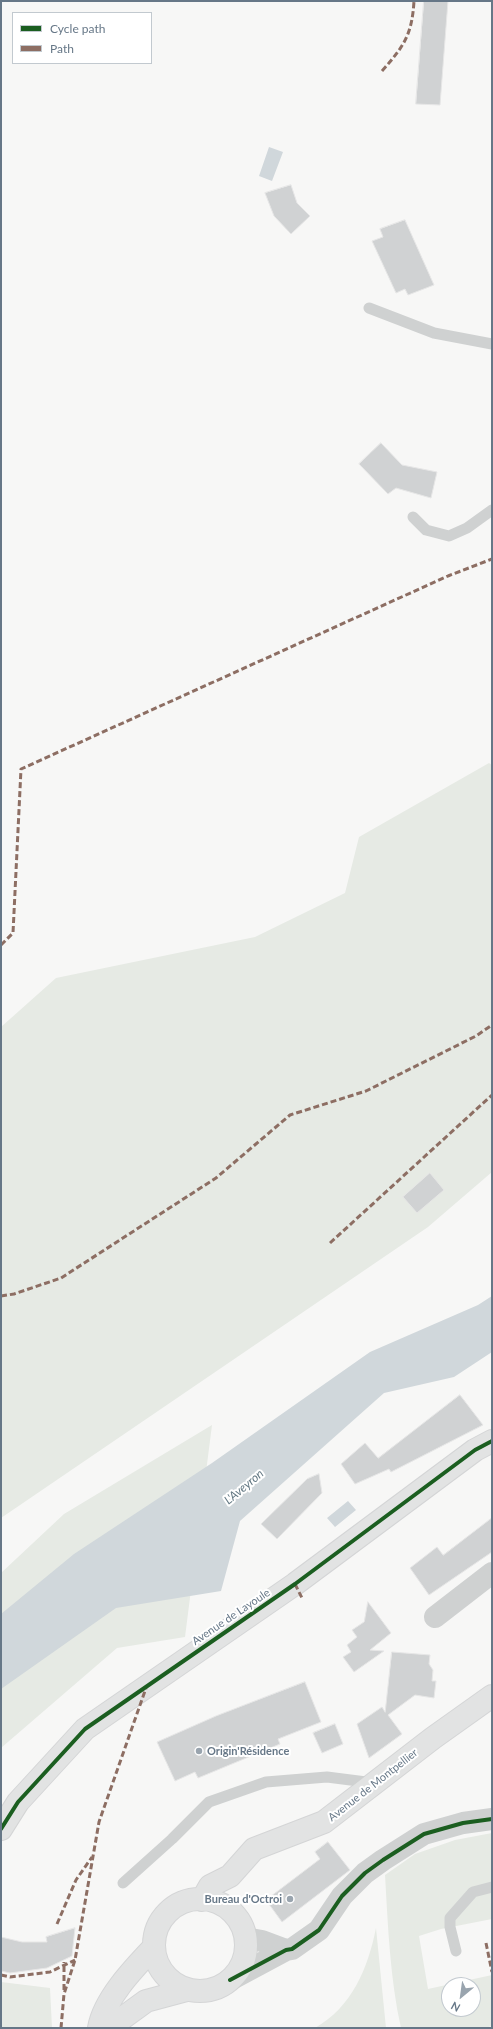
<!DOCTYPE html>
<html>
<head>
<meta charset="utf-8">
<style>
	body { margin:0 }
	#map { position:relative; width:493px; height:2029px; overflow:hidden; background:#f7f7f6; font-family:Lato,sans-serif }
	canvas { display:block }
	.frame { position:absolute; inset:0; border:2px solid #667787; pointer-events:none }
	.legend { position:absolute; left:12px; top:12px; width:140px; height:52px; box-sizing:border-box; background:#fff; border:1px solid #c2c9cf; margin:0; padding:5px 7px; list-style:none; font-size:12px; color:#667787 }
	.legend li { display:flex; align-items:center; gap:8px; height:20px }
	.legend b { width:20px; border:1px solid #c2c9cf }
	.north { position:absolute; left:441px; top:1977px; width:40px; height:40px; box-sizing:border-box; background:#fff; border:1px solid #c2c9cf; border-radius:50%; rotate:209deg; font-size:11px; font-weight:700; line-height:16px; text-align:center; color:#667787 }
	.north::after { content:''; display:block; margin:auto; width:14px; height:18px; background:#99a4ae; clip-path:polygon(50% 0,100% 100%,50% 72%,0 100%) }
</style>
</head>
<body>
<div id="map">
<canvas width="493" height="2029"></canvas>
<div class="frame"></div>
<ul class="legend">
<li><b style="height:5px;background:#1b5e20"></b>Cycle path</li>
<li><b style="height:5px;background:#8d6e63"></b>Path</li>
</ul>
<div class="north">N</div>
</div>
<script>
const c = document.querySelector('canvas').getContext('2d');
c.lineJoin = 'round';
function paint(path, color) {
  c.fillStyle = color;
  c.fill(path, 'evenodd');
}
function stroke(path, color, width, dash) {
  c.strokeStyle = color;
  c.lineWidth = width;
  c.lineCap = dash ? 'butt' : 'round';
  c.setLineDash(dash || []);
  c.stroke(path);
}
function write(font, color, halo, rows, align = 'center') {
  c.font = font + ' Lato,sans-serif';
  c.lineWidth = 4;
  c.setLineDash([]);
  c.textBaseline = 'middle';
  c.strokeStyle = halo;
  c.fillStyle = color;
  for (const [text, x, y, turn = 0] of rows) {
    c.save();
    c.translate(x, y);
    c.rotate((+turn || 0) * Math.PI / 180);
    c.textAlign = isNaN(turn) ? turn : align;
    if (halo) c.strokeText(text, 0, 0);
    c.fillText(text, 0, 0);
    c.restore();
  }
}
const green = new Path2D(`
	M 489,763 L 492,765 L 492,1172 L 428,1227 L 1,1518 L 1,1027 L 56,978 L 255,937 L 345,893 L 359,837 Z
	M 212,1425 L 185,1637 L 117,1648 L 1,1748 L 1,1573 L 64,1514 Z
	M 492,1833 L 492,1919 L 441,1929 L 419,1936 L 428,1989 L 492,1975 L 492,2026 L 485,2028 L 401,2028 C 390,1979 388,1926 385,1875 L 415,1854 L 455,1840 ZM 449,1985 L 473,1985 L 473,2009 L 449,2009 Z
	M 376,1928 L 386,2028 L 315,2028 C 352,2007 368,1968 376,1928 Z
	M 1,1982 L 50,1988 L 52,2028 L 1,2028 Z`);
const water = new Path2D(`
	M 269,147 L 283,152 L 272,181 L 259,176 Z
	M 492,1296 L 492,1352 L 454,1377 L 384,1393 L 240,1521 L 221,1591 L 116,1608 L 1,1689 L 1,1614 L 74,1554 L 212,1463 L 370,1352 L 478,1305 Z
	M 348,1501 L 356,1510 L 335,1527 L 327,1518 Z`);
const building = new Path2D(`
	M 424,1 L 448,1 L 440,105 L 416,104 Z
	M 291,185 L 297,203 L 310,216 L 291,234 L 274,216 L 265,193 Z
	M 405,220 L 434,285 L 408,295 L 405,289 L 396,293 L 372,241 L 383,237 L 380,229 Z
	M 381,443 L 402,465 L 437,472 L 431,498 L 396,488 L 388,494 L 359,464 Z
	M 430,1173 L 444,1190 L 417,1213 L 403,1197 Z
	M 460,1395 L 483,1425 L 391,1472 L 389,1469 L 355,1484 L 341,1464 L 365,1443 L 378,1458 Z
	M 319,1474 L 322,1493 L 277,1539 L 261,1524 L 307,1479 Z
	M 492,1518 L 492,1552 L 429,1595 L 410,1568 L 437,1547 L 443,1555 Z
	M 368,1602 L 391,1633 L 370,1650 L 384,1651 L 354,1672 L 343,1657 L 351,1652 L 347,1645 L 357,1637 L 352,1630 L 364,1622 Z
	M 392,1652 L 430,1655 L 429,1664 L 433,1670 L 432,1681 L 436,1681 L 434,1698 L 415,1695 L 388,1715 L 402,1734 L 369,1758 L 357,1724 L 382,1707 L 385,1712 Z
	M 305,1682 L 321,1722 L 278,1739 L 280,1744 L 198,1778 L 195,1772 L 175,1781 L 157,1742 L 216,1716 Z
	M 335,1724 L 343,1744 L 322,1753 L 313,1733 Z
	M 328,1842 L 350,1870 L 282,1922 L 266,1900 L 320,1859 L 315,1852 Z
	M 75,1928 L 72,1956 L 47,1968 L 10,1973 L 1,1971 L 1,1937 L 22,1942 L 47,1942 L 46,1937 Z`);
const lane = new Path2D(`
	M 369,308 L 434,333 L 492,344
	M 413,517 L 426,530 L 449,536 L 467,528 L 492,510
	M 123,1883 L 172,1839 L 209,1802 L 266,1782 L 327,1777 L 374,1783
	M 456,1951 L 450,1927 L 450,1918 L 473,1892 L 492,1887`);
const street = new Path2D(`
	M 435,1617 L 492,1573
	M 245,1938 L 262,1941 L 286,1950
	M 230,1980 L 286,1950 L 292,1949 L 319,1930 L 342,1896 L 365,1873 L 383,1860 L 424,1834 L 463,1823 L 492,1819`);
const secondary = new Path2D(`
	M 1,1829 L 18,1802 L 85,1729 L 295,1584 L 475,1450 L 492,1441
	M154 1945a46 46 0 1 1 92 0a46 46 0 1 1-92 0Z
	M 202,1900 L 210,1886 L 230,1876 L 254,1849 L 324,1822 L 433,1738 L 492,1696
	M 99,2028 C 104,1999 134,1968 154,1947
	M 109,2028 L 146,2001 L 187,1990`);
const quiet = new Path2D(`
	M 382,71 C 404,46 412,35 414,1
	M 1,945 L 13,933 L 21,769 L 448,576 L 492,559
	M 330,1243 L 492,1095
	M 1,1296 L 14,1294 L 61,1278 L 216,1178 L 290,1115 L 366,1091 L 476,1036 L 492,1025
	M 295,1584 L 302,1598
	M 57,1924 L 76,1880 L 92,1857
	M 486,1943 L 492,1972
	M 1,1975 L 10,1977 L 50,1972 L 75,1960
	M 64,1990 L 64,1962
	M 61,2028 L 64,1994 L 75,1960 L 99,1822 L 146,1688`);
const cycleway = new Path2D(`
	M 1,1829 L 18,1802 L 85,1729 L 295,1584 L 475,1450 L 492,1441
	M 230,1980 L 286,1950 L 292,1949 L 319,1930 L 342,1896 L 365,1873 L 383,1860 L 424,1834 L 463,1823 L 492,1819`);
const markers = [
	[199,1751,4,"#99a4ae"],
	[290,1899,4,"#99a4ae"]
];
const streetNames = [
	["Avenue de Layoule",231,1617,-34],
	["Avenue de Montpellier",373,1785,-38]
];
const poiNames = [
	["Origin'Résidence",207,1751],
	["Bureau d'Octroi",282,1899,"right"]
];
const waterNames = [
	["L'Aveyron",244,1487,-40]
];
paint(green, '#e6eae4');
paint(water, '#d0d7db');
paint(building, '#d0d2d3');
stroke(building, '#e6e6e6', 1);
stroke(secondary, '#d4d5d6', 24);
stroke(lane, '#cfd1d1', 11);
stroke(street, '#cfd1d1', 22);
stroke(secondary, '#e2e3e3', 22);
stroke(quiet, '#8d6e63', 3, [6, 3]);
stroke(cycleway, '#1b5e20', 4);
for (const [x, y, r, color] of markers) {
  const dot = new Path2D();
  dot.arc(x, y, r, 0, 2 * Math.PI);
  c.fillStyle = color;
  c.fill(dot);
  stroke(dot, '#fff', 1.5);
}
write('11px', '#667787', '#fff', streetNames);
write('bold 11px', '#667787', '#fff', poiNames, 'left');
write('italic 12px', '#637883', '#fff', waterNames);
</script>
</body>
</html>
